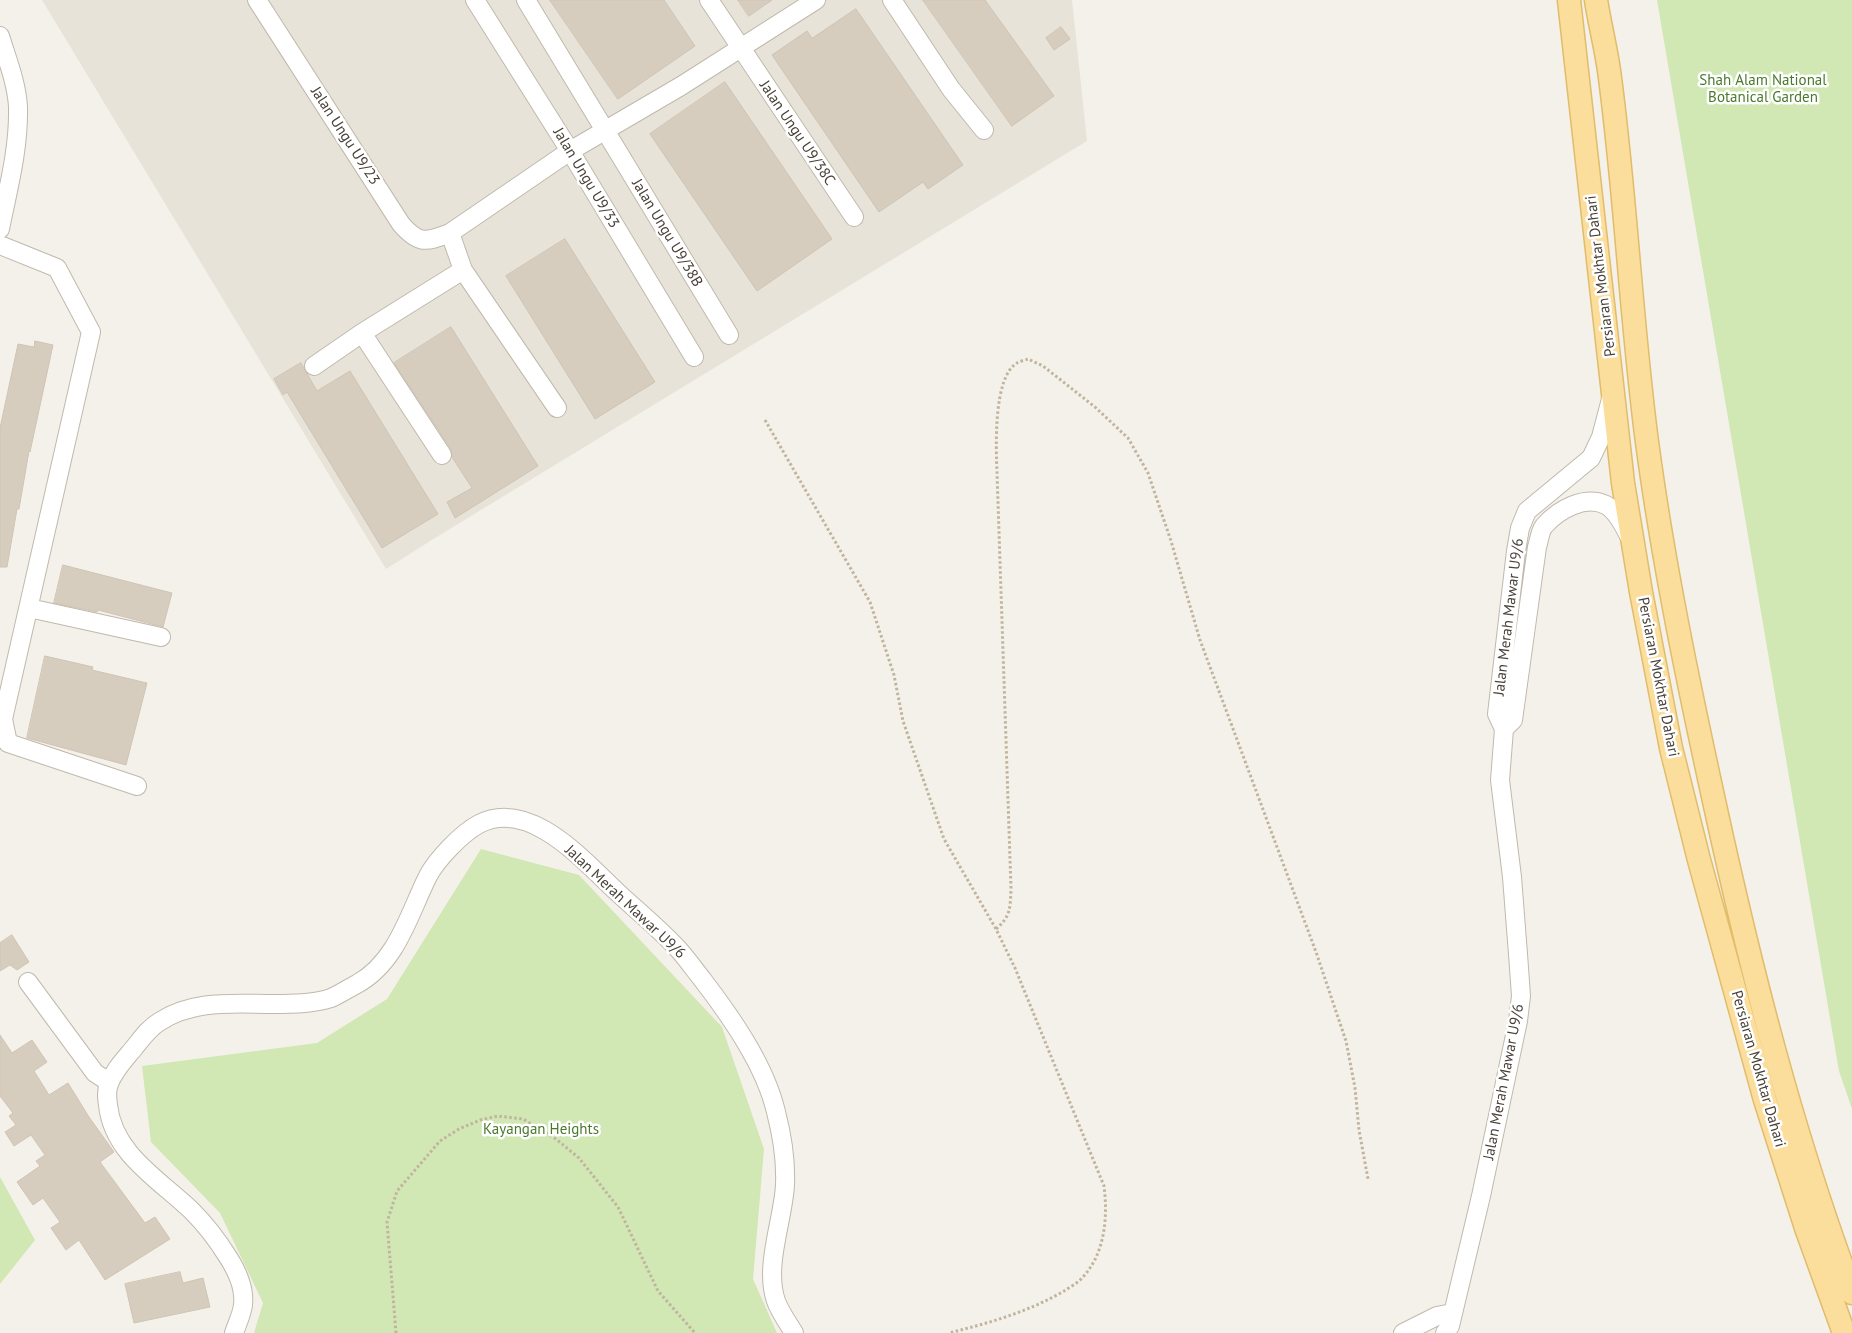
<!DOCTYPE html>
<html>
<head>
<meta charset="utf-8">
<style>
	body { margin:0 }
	canvas { display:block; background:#f4f1ea }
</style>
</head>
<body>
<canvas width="1852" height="1333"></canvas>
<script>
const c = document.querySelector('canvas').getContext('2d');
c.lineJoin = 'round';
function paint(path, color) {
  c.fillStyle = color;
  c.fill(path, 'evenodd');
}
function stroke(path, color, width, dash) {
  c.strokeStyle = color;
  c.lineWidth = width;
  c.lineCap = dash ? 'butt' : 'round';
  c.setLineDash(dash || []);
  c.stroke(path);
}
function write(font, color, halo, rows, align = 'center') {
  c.font = font + ' "PT Sans",sans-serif';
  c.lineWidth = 5;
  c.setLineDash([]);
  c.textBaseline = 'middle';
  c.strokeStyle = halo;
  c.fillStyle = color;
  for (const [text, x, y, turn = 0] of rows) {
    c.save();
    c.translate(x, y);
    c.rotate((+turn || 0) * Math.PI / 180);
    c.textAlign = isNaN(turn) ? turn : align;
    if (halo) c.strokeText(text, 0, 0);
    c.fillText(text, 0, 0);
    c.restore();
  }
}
const residential = new Path2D(`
	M 42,0 L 1072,0 L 1087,141 L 435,538 L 386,569 Z`);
const green = new Path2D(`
	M 1657,0 L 1852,0 L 1852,1109 L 1839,1071 Z
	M 481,849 L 579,875 L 722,1027 L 764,1149 L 753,1279 L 777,1333 L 254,1333 L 263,1303 L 220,1213 L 151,1142 L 142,1066 L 317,1043 L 387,999 Z
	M 0,1177 L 35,1240 L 0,1284 Z`);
const building = new Path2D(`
	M 550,0 L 664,0 L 695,46 L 618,99 Z
	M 738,0 L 772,0 L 749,16 Z
	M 923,0 L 985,0 L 1054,96 L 1012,126 Z
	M 856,9 L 963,165 L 928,189 L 923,182 L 879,212 L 772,55 L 807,31 L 812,38 Z
	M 1061,27 L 1070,39 L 1054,50 L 1046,38 Z
	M 725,82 L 832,239 L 757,291 L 650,134 Z
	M 565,239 L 655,382 L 595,419 L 506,276 Z
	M 451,327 L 538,466 L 455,518 L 447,502 L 472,488 L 452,457 L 451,449 L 394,363 Z
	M 35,341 L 53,345 L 30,452 L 29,451 L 19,509 L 17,509 L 7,567 L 0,567 L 0,428 L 18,344 L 34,347 Z
	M 301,363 L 317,391 L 350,371 L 438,514 L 382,548 L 287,392 L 283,395 L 274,379 Z
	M 63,565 L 172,593 L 163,627 L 98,610 L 97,612 L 54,603 Z
	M 45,656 L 93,667 L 92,670 L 147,683 L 126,765 L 27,738 Z
	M 12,935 L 29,962 L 17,970 L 10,965 L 0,971 L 0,943 Z
	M 0,1035 L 12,1053 L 32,1040 L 47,1062 L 34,1071 L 49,1095 L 68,1083 L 89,1117 L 114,1152 L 100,1162 L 145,1223 L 155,1217 L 170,1239 L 105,1280 L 79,1240 L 66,1250 L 51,1228 L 60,1222 L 43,1198 L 33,1205 L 17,1182 L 40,1166 L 36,1161 L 45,1155 L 31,1135 L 14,1146 L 5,1132 L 16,1125 L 9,1116 L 13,1113 L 0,1096 Z
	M 180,1272 L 183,1283 L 203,1278 L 210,1307 L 134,1323 L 125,1284 Z`);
const path = new Path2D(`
	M 765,420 L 870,602 L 894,675 L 903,721 L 944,839 L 996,929 L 1015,968 L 1104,1186 C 1108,1217 1105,1253 1083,1277 C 1078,1283 1070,1287 1064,1291 C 1028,1312 989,1323 949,1333
	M 996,929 C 1011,916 1010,908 1011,889 L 997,472 C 996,448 993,377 1017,363 C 1020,361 1025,360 1028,359 L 1043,366 L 1095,407 L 1128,438 L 1148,473 L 1171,541 L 1200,640 L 1316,952 L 1346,1041 L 1355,1088 L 1359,1130 L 1368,1179
	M 396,1333 L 387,1222 L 397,1191 L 440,1141 L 459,1129 L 480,1120 L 498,1116 L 523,1119 L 556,1139 L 579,1158 L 618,1207 L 658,1291 L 695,1333`);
const minor = new Path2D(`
	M 257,0 L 401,224 C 419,245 426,242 450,233
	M 475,0 L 570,151 L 694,357
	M 526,0 L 729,335
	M 709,0 L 854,217
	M 892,0 L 951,89 L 984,130
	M 0,36 C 7,59 17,84 18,107 C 19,149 8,189 0,229
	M 0,245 L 57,268 L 91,332 L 3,719 L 8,743 L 137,786
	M 463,270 L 557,408
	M 362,333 L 442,455
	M 314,366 L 362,333 L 463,270 L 450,233 L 570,151 L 681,86 L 816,0
	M 29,608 L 161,637
	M 1504,729 L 1513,720 L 1537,547 C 1539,541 1540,531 1544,526 C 1559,509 1585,495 1606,505 C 1617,511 1624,526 1629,536
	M 28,982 L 95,1073 L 109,1082
	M 234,1333 C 237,1324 242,1314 243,1305 C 245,1288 237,1271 228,1257 C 218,1241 206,1225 192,1211 C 160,1180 113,1154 108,1105 C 107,1098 106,1091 109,1084 C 114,1070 125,1059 134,1048 C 142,1038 149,1028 159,1022 C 193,999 235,1004 273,1004 C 292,1004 313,1004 331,998 C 340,994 349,988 357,984 C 397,962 409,914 428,876 C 437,859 462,833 479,824 C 529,798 582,859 615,890 C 636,910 659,928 679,950 C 687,959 694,969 702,979 C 731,1017 765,1065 776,1112 C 782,1135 786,1161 785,1185 C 783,1221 764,1266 776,1301 C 780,1312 788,1323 794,1333
	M 1403,1333 L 1437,1316 L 1452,1313
	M 1445,1333 L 1450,1326 L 1481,1196 L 1518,1021 L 1521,996 L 1518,954 L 1512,877 L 1500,780 L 1504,729 L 1497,714 L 1516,551 L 1520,528 L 1527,511 L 1591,458 L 1601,437 L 1611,399`);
const major = new Path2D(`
	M 1569,0 L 1623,483 L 1641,592 L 1671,748 L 1699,860 L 1765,1100 L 1806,1228 L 1844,1333
	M 1596,0 C 1600,26 1607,52 1610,78 C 1626,199 1631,321 1647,442 C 1663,562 1688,682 1714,801 C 1750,967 1792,1133 1852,1293`);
const parkNames = [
	["Shah Alam National",1763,81],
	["Botanical Garden",1763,98],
	["Kayangan Heights",541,1130]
];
const streetNames = [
	["Jalan Ungu U9/38C",797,133,56],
	["Jalan Ungu U9/23",345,136,57],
	["Jalan Ungu U9/33",586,178,59],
	["Jalan Ungu U9/38B",667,233,59],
	["Persiaran Mokhtar Dahari",1601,276,-97],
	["Jalan Merah Mawar U9/6",1509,617,-83],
	["Persiaran Mokhtar Dahari",1658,677,79],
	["Jalan Merah Mawar U9/6",625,902,43],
	["Persiaran Mokhtar Dahari",1758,1069,74],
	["Jalan Merah Mawar U9/6",1504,1082,-79]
];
paint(residential, '#e8e3d8');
paint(green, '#d1e7b4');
paint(building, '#d6cdbf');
stroke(building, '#d0c4b3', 1);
stroke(minor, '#c0b9ac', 20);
stroke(major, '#e1bc6b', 25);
stroke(path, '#c1b49e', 3, [2.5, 2.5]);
stroke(minor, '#fff', 18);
stroke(major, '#fbde9c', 22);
write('15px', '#4a792c', '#fff', parkNames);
write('15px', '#484138', '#fff', streetNames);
</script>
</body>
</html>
